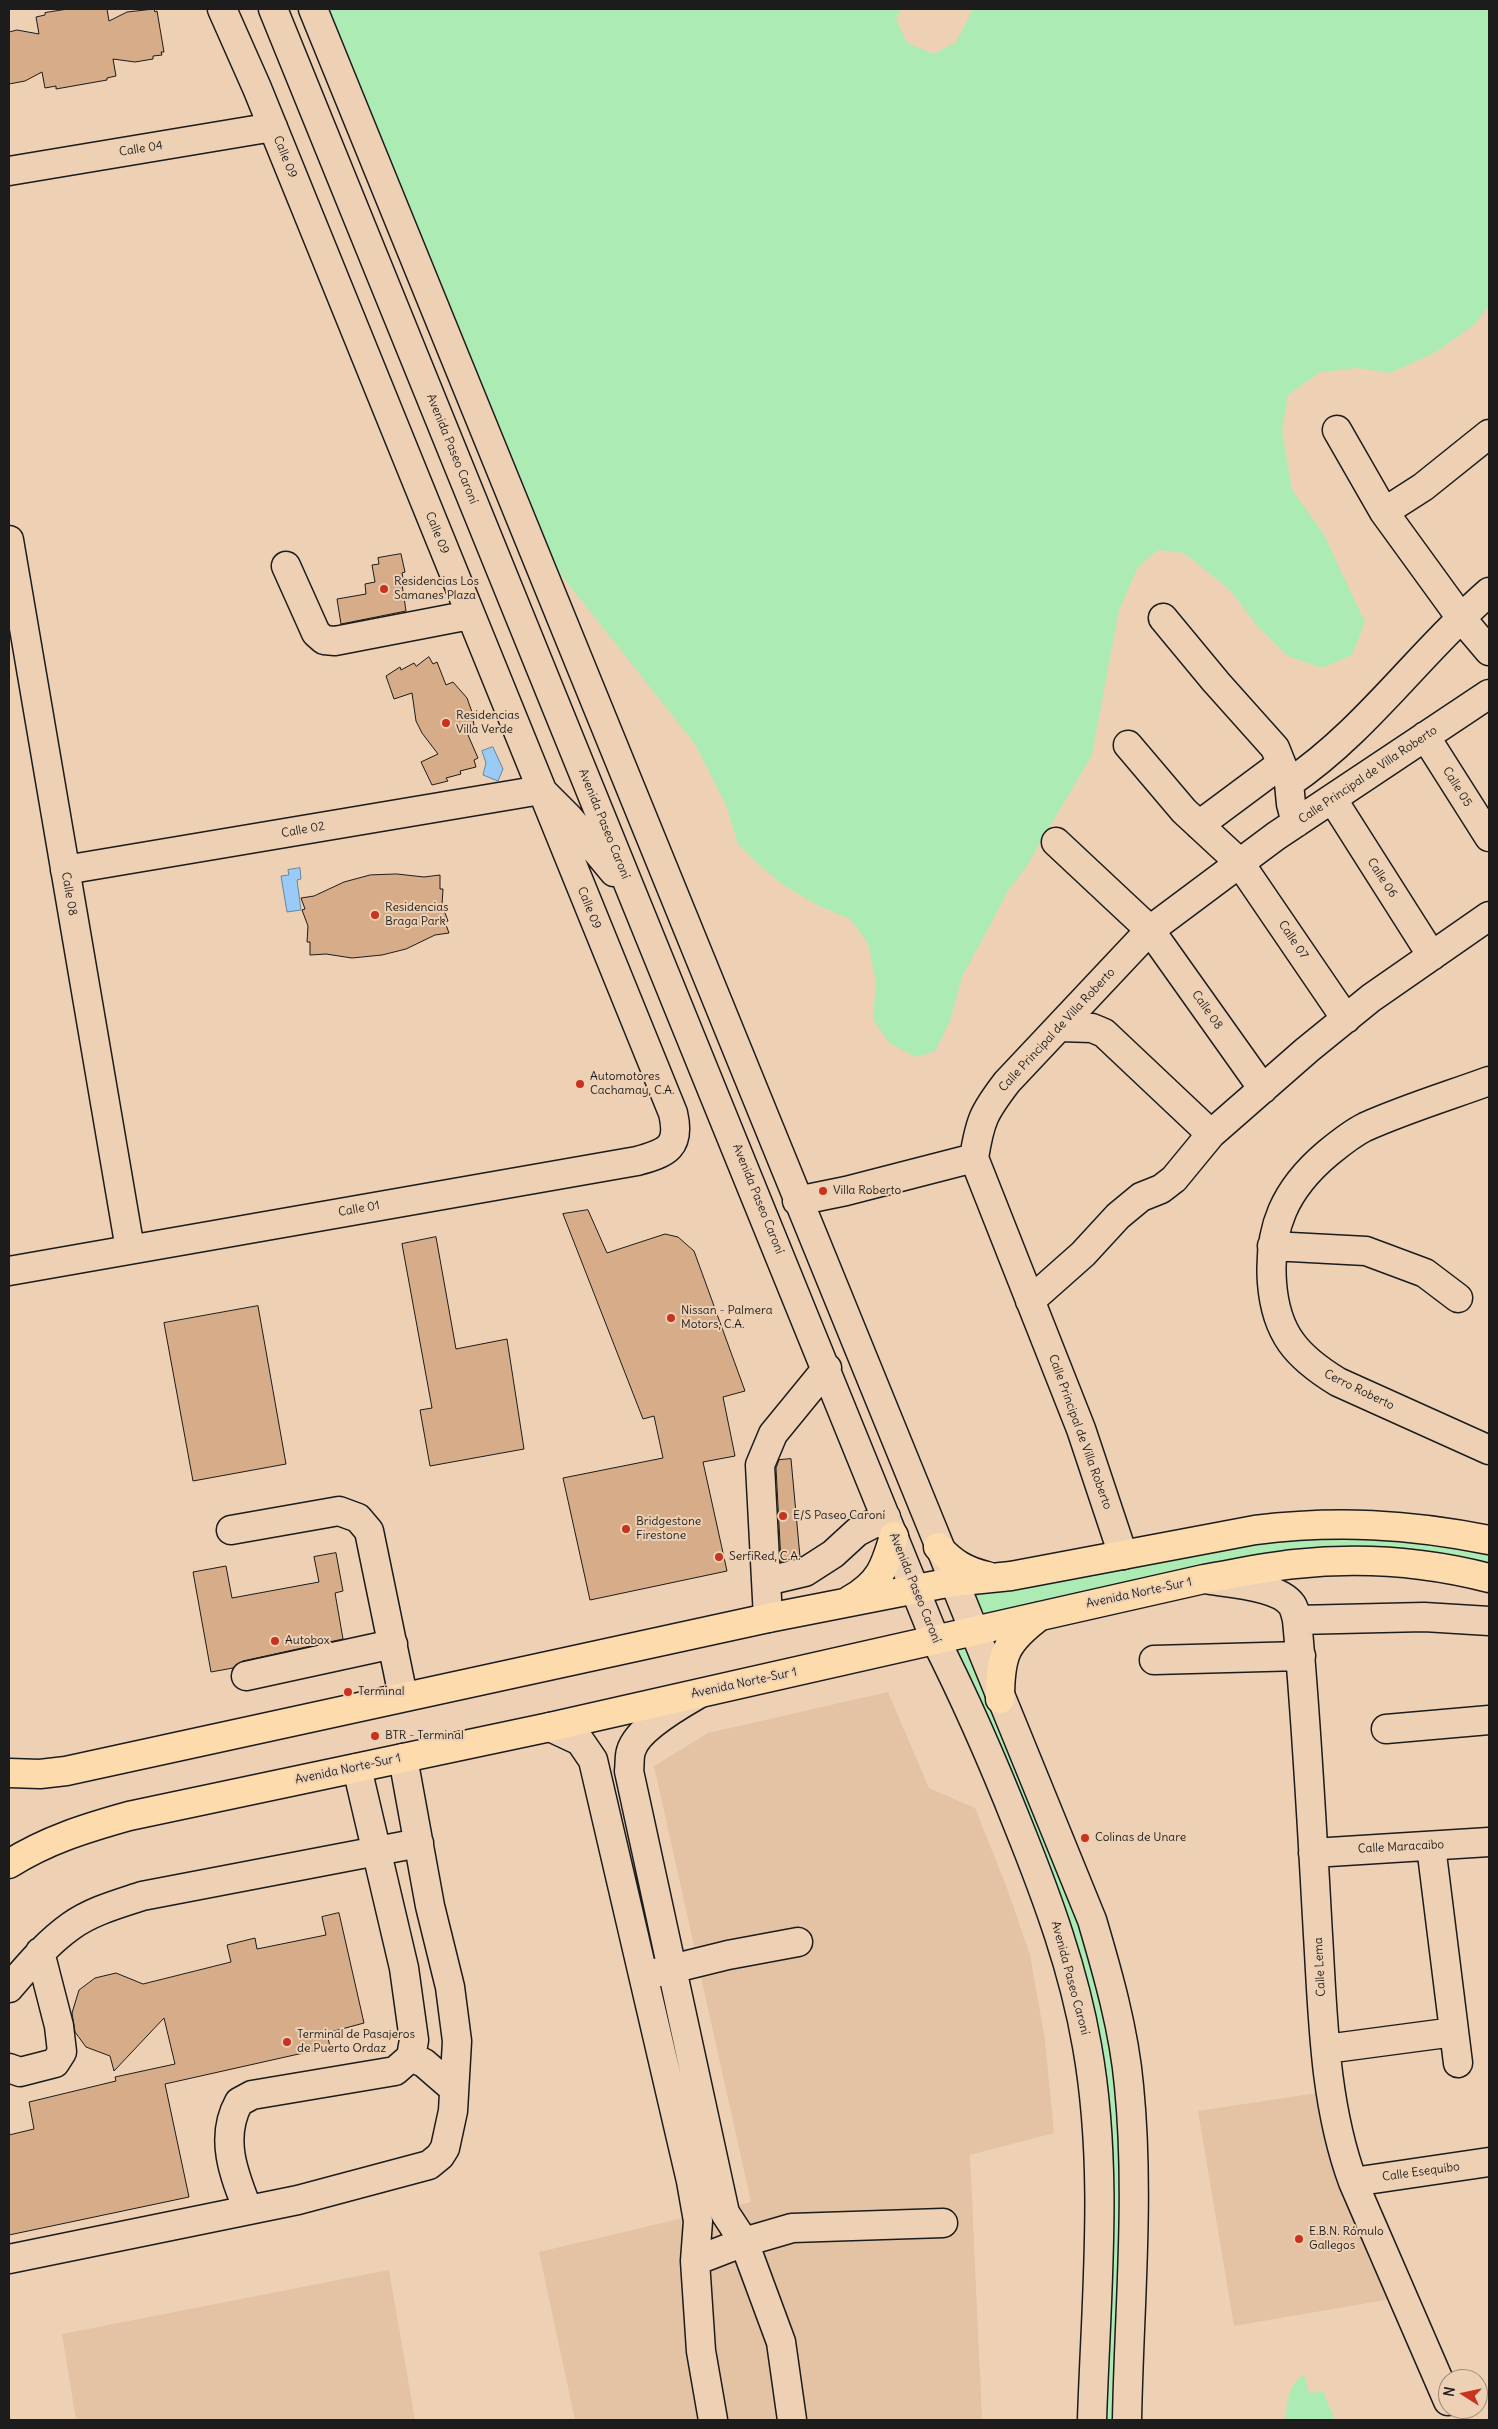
<!DOCTYPE html>
<html>
<head>
<meta charset="utf-8">
<style>
	body { margin:0 }
	#map { position:relative; width:1498px; height:2429px; overflow:hidden; background:#eed1b4; font-family:Delius,sans-serif }
	canvas { display:block }
	.frame { position:absolute; inset:0; border:10px solid #1c1c1c; pointer-events:none }
	.north { position:absolute; left:1438px; top:2369px; width:50px; height:50px; box-sizing:border-box; background:#eed1b4; border:1px solid #9a8977; border-radius:50%; rotate:280deg; font-size:14px; font-weight:700; line-height:20px; text-align:center; color:#1c1c1c }
	.north::after { content:''; display:block; margin:auto; width:18px; height:22px; background:#c8321e; clip-path:polygon(50% 0,100% 100%,50% 72%,0 100%) }
</style>
</head>
<body>
<div id="map">
<canvas width="1498" height="2429"></canvas>
<div class="frame"></div>
<div class="north">N</div>
</div>
<script>
const c = document.querySelector('canvas').getContext('2d');
c.lineJoin = 'round';
function paint(path, color) {
  c.fillStyle = color;
  c.fill(path, 'evenodd');
}
function stroke(path, color, width, dash) {
  c.strokeStyle = color;
  c.lineWidth = width;
  c.lineCap = dash ? 'butt' : 'round';
  c.setLineDash(dash || []);
  c.stroke(path);
}
function write(font, color, halo, rows, align = 'center') {
  c.font = font + ' Delius,sans-serif';
  c.lineWidth = 4;
  c.setLineDash([]);
  c.textBaseline = 'middle';
  c.strokeStyle = halo;
  c.fillStyle = color;
  for (const [text, x, y, turn = 0] of rows) {
    c.save();
    c.translate(x, y);
    c.rotate((+turn || 0) * Math.PI / 180);
    c.textAlign = isNaN(turn) ? turn : align;
    if (halo) c.strokeText(text, 0, 0);
    c.fillText(text, 0, 0);
    c.restore();
  }
}
const built = new Path2D(`
	M 888,1692 L 929,1788 L 975,1808 L 1007,1888 L 1030,1955 L 1045,2040 L 1054,2133 L 970,2155 L 982,2420 L 575,2420 L 539,2252 L 751,2202 L 654,1766 L 708,1733 Z
	M 1330,2091 L 1403,2297 L 1234,2326 L 1198,2111 Z
	M 389,2270 L 415,2420 L 76,2420 L 62,2334 Z`);
const green = new Path2D(`
	M 312,9 L 902,9 L 896,18 L 907,43 L 934,54 L 956,42 L 973,9 L 1489,9 L 1489,305 L 1475,324 L 1436,352 L 1390,373 L 1358,368 L 1320,372 L 1288,395 L 1282,430 L 1292,490 L 1323,533 L 1365,622 L 1352,655 L 1322,668 L 1288,656 L 1258,627 L 1229,589 L 1184,553 L 1158,550 L 1138,567 L 1119,610 L 1092,755 L 1026,867 L 1008,891 L 962,977 L 950,1021 L 935,1051 L 916,1057 L 889,1043 L 873,1019 L 876,982 L 868,943 L 850,919 L 819,906 L 785,886 L 759,865 L 738,844 L 726,805 L 695,744 L 524,528 Z
	M 1255,1530 L 1489,1540 L 1489,1578 L 1375,1562 L 973,1631 L 1030,1770 L 1124,2048 L 1127,2420 L 1092,2420 L 1087,2046 L 935,1639 L 972,1631 L 952,1582 Z
	M 1304,2374 L 1309,2393 L 1323,2391 L 1335,2420 L 1285,2420 C 1288,2401 1287,2387 1304,2374 Z`);
const water = new Path2D(`
	M 493,747 L 503,769 L 498,781 L 483,775 L 486,763 L 482,751 Z
	M 300,868 L 301,879 L 297,880 L 301,910 L 287,912 L 281,876 L 289,875 L 288,870 Z`);
const building = new Path2D(`
	M 68,9 L 107,9 L 109,21 L 127,12 L 154,9 L 155,12 L 157,11 L 164,52 L 161,52 L 162,55 L 153,56 L 153,59 L 135,62 L 113,59 L 116,76 L 107,78 L 107,80 L 56,89 L 56,86 L 45,88 L 42,72 L 25,81 L 9,84 L 9,32 L 17,30 L 39,34 L 36,17 L 45,15 L 45,13 Z
	M 401,554 L 405,572 L 402,573 L 404,583 L 402,584 L 406,611 L 341,624 L 337,599 L 366,594 L 365,584 L 375,582 L 372,565 L 379,564 L 378,558 Z
	M 429,657 L 433,664 L 437,662 L 446,685 L 453,682 L 467,698 L 472,712 L 475,732 L 468,735 L 478,758 L 474,760 L 476,767 L 460,771 L 461,774 L 446,778 L 448,781 L 432,785 L 421,762 L 438,754 L 422,733 L 416,721 L 412,693 L 394,699 L 386,676 L 400,667 L 401,670 L 414,663 L 416,666 Z
	M 397,874 L 424,877 L 440,875 L 440,889 L 443,889 L 442,905 L 448,921 L 445,922 L 449,933 L 435,935 L 406,949 L 382,955 L 352,958 L 326,954 L 310,955 L 310,942 L 307,942 L 308,926 L 302,910 L 305,909 L 301,898 L 314,896 L 344,882 L 370,875 Z
	M 588,1210 L 607,1253 L 665,1234 L 678,1237 L 694,1251 L 745,1391 L 723,1397 L 735,1456 L 703,1462 L 727,1571 L 590,1600 L 563,1478 L 663,1458 L 654,1416 L 643,1419 L 563,1214 Z
	M 436,1237 L 456,1349 L 507,1339 L 524,1449 L 430,1466 L 420,1410 L 432,1408 L 402,1244 Z
	M 258,1306 L 286,1464 L 193,1481 L 164,1323 Z
	M 791,1459 L 800,1557 L 781,1562 L 776,1468 L 779,1460 Z
	M 336,1553 L 343,1591 L 335,1593 L 343,1639 L 243,1661 L 233,1668 L 211,1672 L 193,1572 L 226,1566 L 232,1598 L 319,1582 L 314,1557 Z
	M 339,1913 L 364,2023 L 327,2033 L 330,2047 L 165,2084 L 189,2197 L 9,2235 L 9,2135 L 34,2129 L 29,2102 L 116,2081 L 115,2077 L 175,2064 L 164,2018 L 114,2071 L 110,2056 L 86,2047 L 75,2032 L 72,2013 L 79,1990 L 95,1978 L 116,1973 L 143,1984 L 231,1962 L 227,1945 L 255,1938 L 257,1949 L 326,1935 L 322,1917 Z`);
const minor = new Path2D(`
	M 273,9 L 935,1639 C 966,1700 993,1762 1018,1825 C 1047,1897 1074,1970 1087,2046 C 1109,2169 1096,2296 1092,2420
	M 313,9 L 1092,1920 C 1108,1974 1124,2030 1129,2086 C 1140,2197 1129,2309 1127,2420
	M 9,171 L 273,127
	M 1337,430 L 1384,512 L 1461,618 L 1489,651
	M 1384,512 L 1423,487 L 1489,434
	M 9,540 L 130,1249
	M 286,566 L 316,633 L 324,640 L 335,641 L 470,615
	M 1163,618 L 1216,682 L 1275,748 L 1289,783 L 1291,804 L 1296,823
	M 1425,736 L 1489,837
	M 1128,745 L 1184,811 L 1239,862 L 1346,1019
	M 1289,783 C 1364,733 1421,651 1489,592
	M 1333,800 L 1432,956
	M 1199,825 L 1281,764
	M 1056,842 L 1150,930 L 1263,1089
	M 65,870 L 541,790 L 569,818 L 614,872
	M 1059,1027 L 1092,1028 L 1104,1033 L 1211,1134
	M 1489,1081 C 1448,1096 1405,1109 1365,1127 C 1351,1134 1339,1144 1328,1153 C 1285,1189 1268,1228 1272,1283 C 1276,1334 1297,1357 1338,1382 L 1489,1450
	M 797,1201 L 846,1191 L 974,1158
	M 1272,1246 L 1366,1251 L 1425,1273 L 1458,1298
	M 9,1271 L 637,1161 C 667,1153 681,1147 673,1113 L 257,88 L 222,9
	M 1030,1301 L 1083,1254 L 1118,1216 L 1141,1197 L 1161,1189 L 1174,1179 L 1211,1134 L 1307,1050 L 1371,998 L 1489,916
	M 231,1530 L 339,1511 L 358,1518 L 369,1531 L 403,1696
	M 1123,1555 L 1081,1429 L 974,1158 C 980,1120 984,1112 1007,1082 L 1150,930 L 1276,836 L 1489,694
	M 1210,1580 C 1231,1583 1279,1586 1292,1605 C 1295,1610 1296,1616 1297,1620 C 1307,1725 1312,1830 1318,1935 C 1323,2018 1324,2103 1353,2182 L 1448,2401
	M 767,1581 L 805,1572 L 833,1554 L 857,1532 L 886,1517
	M 768,1618 L 760,1465 L 773,1434 L 827,1368
	M 1297,1620 L 1424,1617 L 1489,1621
	M 1154,1660 L 1301,1656
	M 246,1676 L 393,1644
	M 697,1695 C 678,1706 637,1729 631,1751 C 629,1757 630,1764 629,1771 L 725,2213 L 744,2242 L 781,2342 L 792,2420
	M 550,1727 L 580,1741 L 593,1760 L 691,2181 L 698,2221 L 695,2261 L 701,2351 L 713,2420
	M 1386,1729 L 1489,1720
	M 1431,1846 L 1458,2063
	M 1313,1853 L 1489,1842
	M 655,1973 L 728,1955 L 798,1942
	M 9,1988 C 28,1966 47,1943 71,1926 C 92,1911 118,1904 142,1896 L 419,1843
	M 1326,2049 L 1454,2032
	M 411,2057 L 424,2063 L 454,2089
	M 9,2068 L 20,2072 L 55,2063 L 62,2052 L 59,2026 L 40,1952
	M 1353,2182 L 1489,2162
	M 248,2210 C 234,2175 219,2138 239,2102 L 252,2095 L 395,2071 L 411,2057 L 414,2040 L 404,1968 L 357,1768
	M 9,2259 L 298,2200 L 429,2165 L 440,2156 L 445,2148 L 453,2111 L 457,2041 L 450,1987 L 430,1906 L 403,1758
	M 695,2261 L 744,2242 L 792,2228 L 943,2223`);
const major = new Path2D(`
	M 938,1547 C 953,1563 965,1571 987,1576
	M 850,1600 C 880,1583 885,1567 894,1536
	M 1000,1699 C 1000,1655 1005,1642 1040,1616
	M 9,1773 L 40,1774 L 66,1771 L 768,1618 L 952,1582 L 1011,1576 L 1255,1530 C 1336,1520 1409,1524 1489,1540
	M 9,1864 C 47,1840 86,1828 129,1816 L 550,1727 L 1204,1579 C 1234,1574 1265,1567 1295,1564 C 1359,1557 1427,1562 1489,1578`);
const markers = [
	[384,589,5,"#c8321e"],
	[446,723,5,"#c8321e"],
	[375,915,5,"#c8321e"],
	[580,1084,5,"#c8321e"],
	[823,1191,5,"#c8321e"],
	[671,1318,5,"#c8321e"],
	[783,1516,5,"#c8321e"],
	[626,1529,5,"#c8321e"],
	[719,1557,5,"#c8321e"],
	[275,1641,5,"#c8321e"],
	[348,1692,5,"#c8321e"],
	[375,1736,5,"#c8321e"],
	[1085,1838,5,"#c8321e"],
	[287,2042,5,"#c8321e"],
	[1299,2239,5,"#c8321e"]
];
const streetNames = [
	["Calle 04",141,149,-9],
	["Calle 09",285,157,68],
	["Avenida Paseo Caroní",452,449,68],
	["Calle 09",437,533,68],
	["Calle Principal de Villa Roberto",1368,775,-34],
	["Calle 05",1457,787,58],
	["Avenida Paseo Caroní",604,824,68],
	["Calle 02",303,830,-10],
	["Calle 06",1382,878,57],
	["Calle 08",69,894,80],
	["Calle 09",589,908,68],
	["Calle 07",1293,940,56],
	["Calle 08",1207,1010,55],
	["Calle Principal de Villa Roberto",1057,1030,-47],
	["Avenida Paseo Caroní",758,1199,68],
	["Calle 01",359,1209,-10],
	["Cerro Roberto",1359,1390,26],
	["Calle Principal de Villa Roberto",1080,1432,70],
	["Avenida Paseo Caroní",915,1588,68],
	["Avenida Norte-Sur 1",1139,1593,-12],
	["Avenida Norte-Sur 1",744,1683,-12],
	["Avenida Norte-Sur 1",348,1769,-12],
	["Calle Maracaibo",1401,1847,-3],
	["Calle Lema",1320,1967,-93],
	["Avenida Paseo Caroní",1070,1978,75],
	["Calle Esequibo",1421,2172,-8]
];
const poiNames = [
	["Residencias Los",394,582],
	["Samanes Plaza",394,596],
	["Residencias",456,716],
	["Villa Verde",456,730],
	["Residencias",385,908],
	["Braga Park",385,922],
	["Automotores",590,1077],
	["Cachamay, C.A.",590,1091],
	["Villa Roberto",833,1191],
	["Nissan - Palmera",681,1311],
	["Motors, C.A.",681,1325],
	["E/S Paseo Caroní",793,1516],
	["Bridgestone",636,1522],
	["Firestone",636,1536],
	["SerfiRed, C.A.",729,1557],
	["Autobox",285,1641],
	["Terminal",358,1692],
	["BTR - Terminal",385,1736],
	["Colinas de Unare",1095,1838],
	["Terminal de Pasajeros",297,2035],
	["de Puerto Ordaz",297,2049],
	["E.B.N. Rómulo",1309,2232],
	["Gallegos",1309,2246]
];
paint(built, '#e3c3a4');
paint(green, '#acecb4');
paint(water, '#9acbf7');
stroke(water, '#68859f', 1);
paint(building, '#d6ac89');
stroke(building, '#1c1c1c', 1);
stroke(minor, '#1c1c1c', 31);
stroke(major, '#1c1c1c', 31);
stroke(minor, '#eed1b4', 28);
stroke(major, '#fedbac', 28);
for (const [x, y, r, color] of markers) {
  const dot = new Path2D();
  dot.arc(x, y, r, 0, 2 * Math.PI);
  c.fillStyle = color;
  c.fill(dot);
  stroke(dot, '#eed1b4', 2);
}
write('12px', '#1c1c1c', '#eed1b4', streetNames);
write('12px', '#1c1c1c', '#eed1b4', poiNames, 'left');
</script>
</body>
</html>
